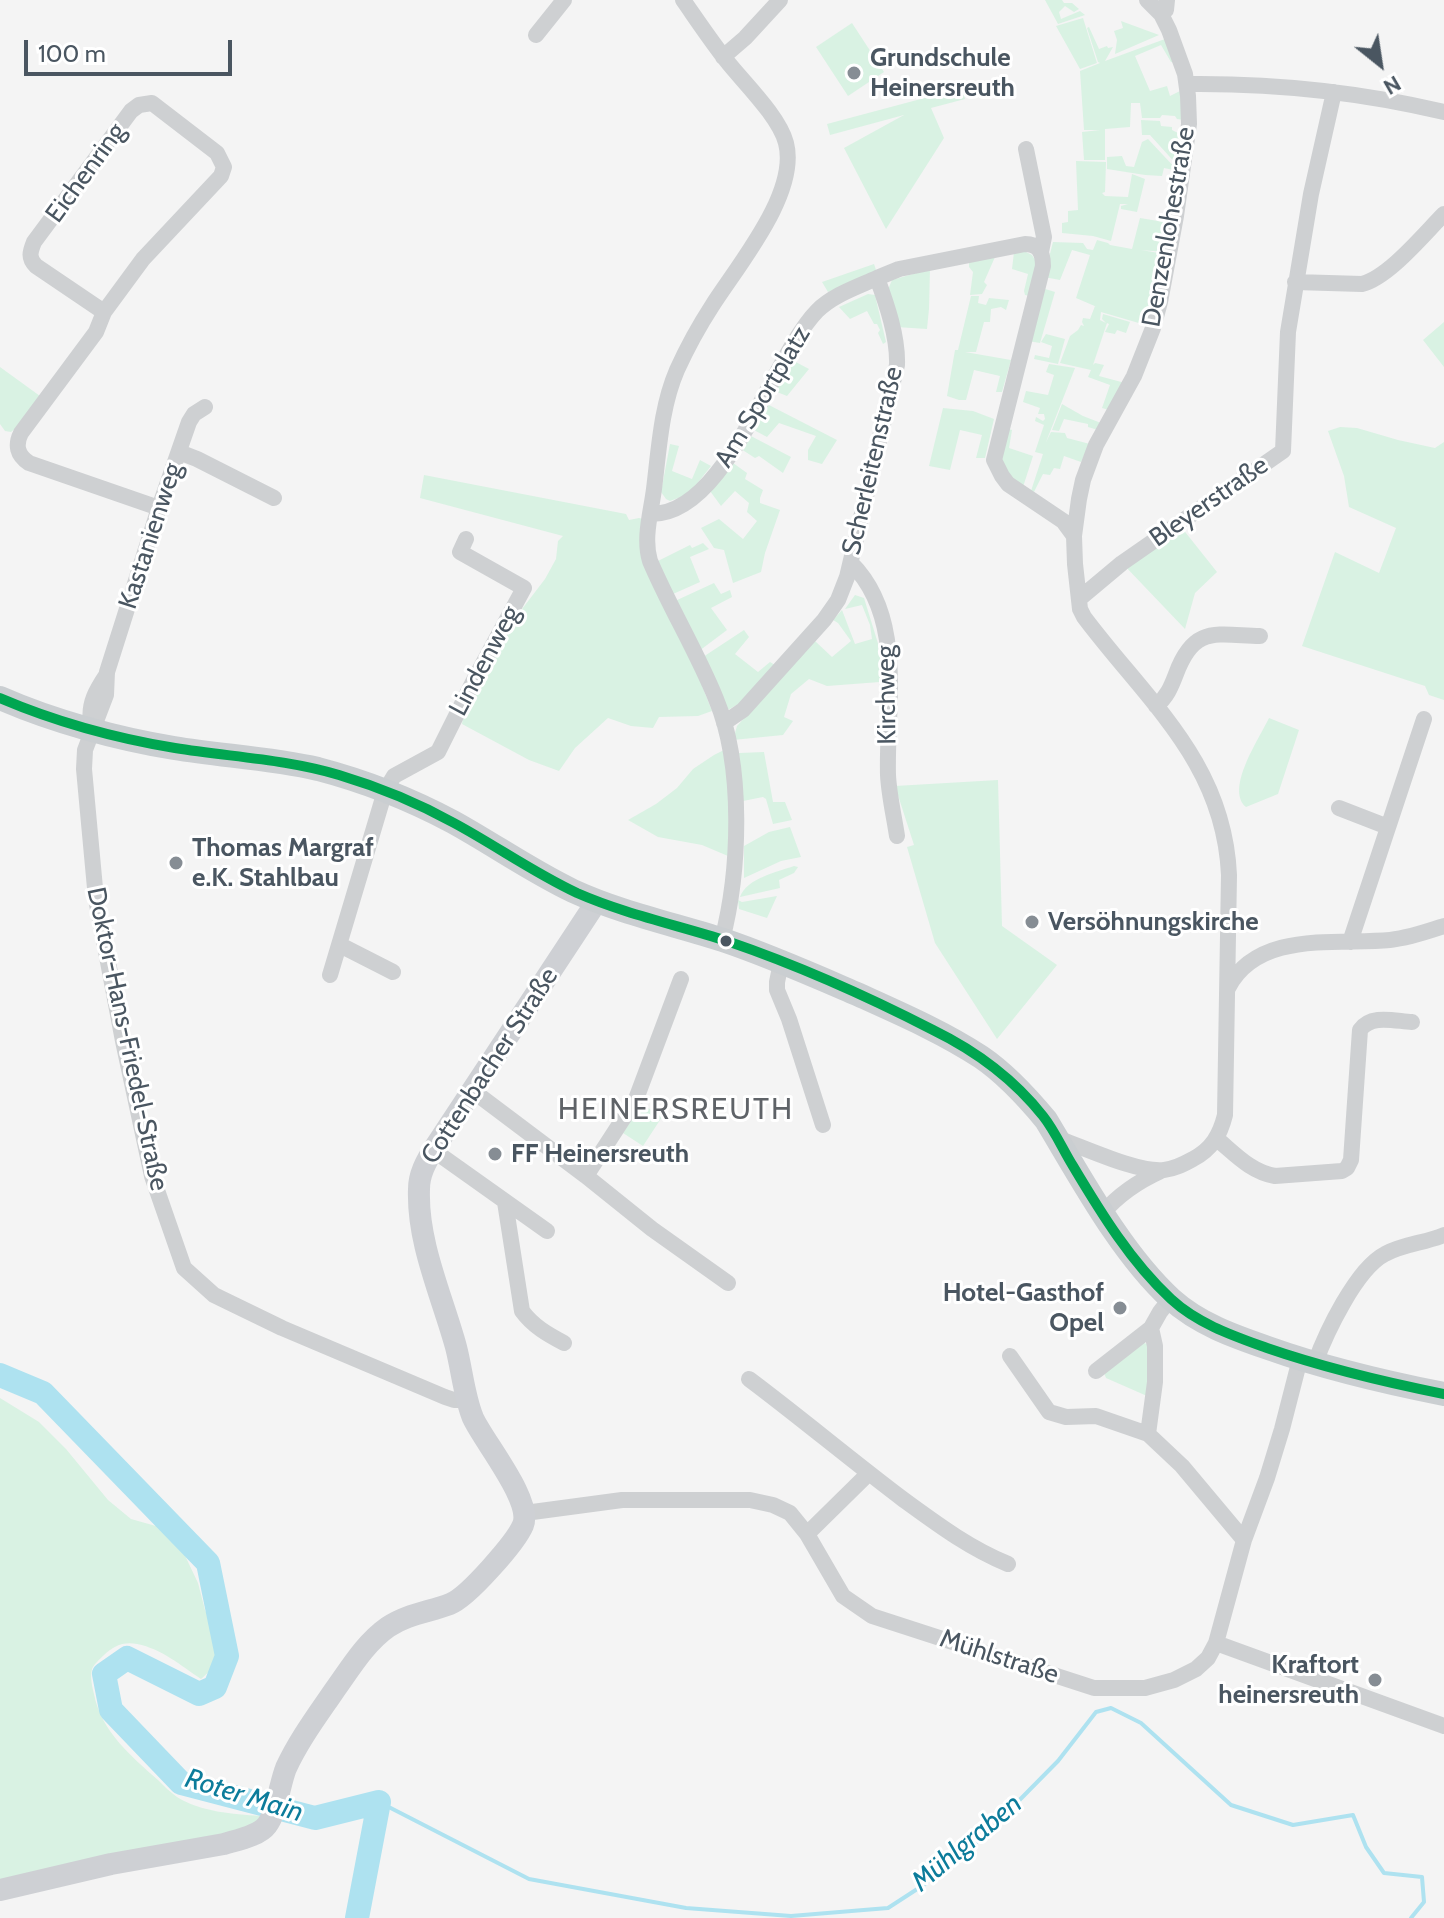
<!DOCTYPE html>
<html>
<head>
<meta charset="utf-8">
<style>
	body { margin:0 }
	#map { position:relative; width:1444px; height:1918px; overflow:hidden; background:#f4f4f4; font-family:Cabin,sans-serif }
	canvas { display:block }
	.north { position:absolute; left:1340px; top:24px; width:80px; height:80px; -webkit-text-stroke:6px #fff; paint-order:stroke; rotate:150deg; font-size:22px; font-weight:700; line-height:32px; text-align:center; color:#4a5661 }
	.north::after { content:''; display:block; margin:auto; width:28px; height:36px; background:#4a5661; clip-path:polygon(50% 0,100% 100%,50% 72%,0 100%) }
	.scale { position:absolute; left:24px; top:40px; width:208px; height:36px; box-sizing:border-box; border:4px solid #4a5661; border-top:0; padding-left:10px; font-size:24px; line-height:28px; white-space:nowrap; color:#4a5661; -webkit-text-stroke:6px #fff; paint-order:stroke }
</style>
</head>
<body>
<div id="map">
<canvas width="1444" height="1918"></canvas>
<div class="north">N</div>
<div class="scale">100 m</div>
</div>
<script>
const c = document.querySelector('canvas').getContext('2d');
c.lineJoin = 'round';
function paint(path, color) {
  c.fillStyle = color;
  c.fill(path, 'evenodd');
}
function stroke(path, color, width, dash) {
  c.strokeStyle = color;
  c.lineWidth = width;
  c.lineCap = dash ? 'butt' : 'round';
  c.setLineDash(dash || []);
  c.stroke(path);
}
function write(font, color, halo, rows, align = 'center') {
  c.font = font + ' Cabin,sans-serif';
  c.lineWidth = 6;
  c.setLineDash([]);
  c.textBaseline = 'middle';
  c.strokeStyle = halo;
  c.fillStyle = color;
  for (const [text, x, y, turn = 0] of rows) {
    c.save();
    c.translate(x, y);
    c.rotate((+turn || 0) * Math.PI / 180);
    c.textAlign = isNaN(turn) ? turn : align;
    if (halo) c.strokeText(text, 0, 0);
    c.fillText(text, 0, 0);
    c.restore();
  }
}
const green = new Path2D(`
	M 1045,0 L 1062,0 L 1064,3 L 1072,3 L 1079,9 L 1074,12 L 1065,6 L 1059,12 L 1061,19 L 1080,11 L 1085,15 L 1058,24 Z
	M 1083,18 L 1097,63 L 1080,69 L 1056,26 Z
	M 1121,21 L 1159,35 L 1115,54 L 1117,40 L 1114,31 L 1123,28 Z
	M 852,23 L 884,72 L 848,96 L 816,47 Z
	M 1089,27 L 1099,49 L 1107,46 L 1108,48 L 1113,47 L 1105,61 L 1165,39 L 1176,63 L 1171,62 L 1161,45 L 1135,56 L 1150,91 L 1167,86 L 1170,96 L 1182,90 L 1183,120 L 1177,119 L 1175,116 L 1162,115 L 1160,118 L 1142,118 L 1140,103 L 1131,103 L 1130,127 L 1105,129 L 1105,160 L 1084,160 L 1082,132 L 1100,130 L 1084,130 L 1080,71 L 1100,63 L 1098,62 L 1087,28 Z
	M 962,88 L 965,99 L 931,108 L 944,138 L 886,229 L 844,148 L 904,115 L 830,135 L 827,124 Z
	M 1141,120 L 1160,121 L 1161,126 L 1172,127 L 1172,130 L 1182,135 L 1178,166 L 1150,135 L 1142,135 Z
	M 1148,139 L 1178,171 L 1164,168 L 1162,176 L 1145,175 L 1107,169 L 1107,157 L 1122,156 L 1126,166 L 1134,167 L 1142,142 Z
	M 1076,161 L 1106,162 L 1105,192 L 1102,193 L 1105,196 L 1128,197 L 1132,174 L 1145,179 L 1137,212 L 1121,209 L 1121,206 L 1128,204 L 1120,204 L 1111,241 L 1093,236 L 1062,233 L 1062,223 L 1068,222 L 1068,211 L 1078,210 Z
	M 1140,218 L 1170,223 L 1164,252 L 1141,250 L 1165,254 L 1149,326 L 1101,312 L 1100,320 L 1106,323 L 1102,319 L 1103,314 L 1130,322 L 1126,333 L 1117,330 L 1115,334 L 1105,332 L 1109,324 L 1107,323 L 1093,365 L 1095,363 L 1104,365 L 1099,376 L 1125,383 L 1109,410 L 1102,408 L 1110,385 L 1088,377 L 1091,370 L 1060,363 L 1070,336 L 1078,330 L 1081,325 L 1084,326 L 1082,322 L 1083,318 L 1090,319 L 1095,306 L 1097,307 L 1076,298 L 1090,255 L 1072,250 L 1060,280 L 1044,277 L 1053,242 L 1083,243 L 1087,249 L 1093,250 L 1097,240 L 1108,243 L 1110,245 L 1132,249 Z
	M 1024,251 L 1032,255 L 1037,263 L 1030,296 L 1025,295 L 1024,291 L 1028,274 L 1012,269 L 1014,252 Z
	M 995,257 L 984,282 L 987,285 L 982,294 L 970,295 L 973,272 L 969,267 L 969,261 Z
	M 874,264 L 876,270 L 871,275 L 828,292 L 822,282 Z
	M 930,269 L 929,309 L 927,329 L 896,327 L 887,292 L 892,280 Z
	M 1042,288 L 1055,292 L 1040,343 L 1028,341 Z
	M 868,294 L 875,295 L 886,342 L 883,344 L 878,333 L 880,330 L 877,324 L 874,324 L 867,311 L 850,319 L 839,307 Z
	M 971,296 L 979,296 L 978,303 L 986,305 L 989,298 L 1009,300 L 1006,310 L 1001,307 L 991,309 L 990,322 L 984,322 L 976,352 L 965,352 L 1011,360 L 1002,392 L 996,392 L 1000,376 L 974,370 L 966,400 L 959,400 L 947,396 L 955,350 L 958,350 Z
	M 1444,322 L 1444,367 L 1423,340 Z
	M 1046,334 L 1065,339 L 1058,364 L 1034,359 L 1035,355 L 1049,358 L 1052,346 L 1041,342 Z
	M 792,360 L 809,369 L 787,396 L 772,390 Z
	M 1049,364 L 1075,368 L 1046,442 L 1051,432 L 1065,433 L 1067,438 L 1090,444 L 1081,462 L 1064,456 L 1060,469 L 1054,468 L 1050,475 L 1043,474 L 1034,492 L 1031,491 L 1043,454 L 1035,452 L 1044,425 L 1035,421 L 1036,417 L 1043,421 L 1045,419 L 1044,414 L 1038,414 L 1040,408 L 1023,402 L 1026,391 L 1048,395 L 1054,375 L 1046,372 Z
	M 0,367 L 40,396 L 16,428 L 11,432 L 5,431 L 0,424 Z
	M 765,403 L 837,440 L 822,464 L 808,460 L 808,450 L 816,436 L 779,423 L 767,437 L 752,429 Z
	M 1062,404 L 1083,416 L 1101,423 L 1098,430 L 1088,427 L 1088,424 L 1064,419 L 1059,431 L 1052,430 Z
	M 943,408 L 973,411 L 994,419 L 985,458 L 976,458 L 982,435 L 960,430 L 950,470 L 929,466 Z
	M 1340,427 L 1357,428 L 1398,440 L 1435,448 L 1444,442 L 1444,700 L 1429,695 L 1425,686 L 1302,646 L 1335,552 L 1379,573 L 1396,528 L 1349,507 L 1344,476 L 1328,431 Z
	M 1006,428 L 1012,430 L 1009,448 L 1033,456 L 1023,487 L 1019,485 L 1000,465 Z
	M 749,435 L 791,457 L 783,473 L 759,456 L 755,458 L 741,449 Z
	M 670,444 L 679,446 L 672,471 L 692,479 L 700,460 L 711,466 L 689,494 L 670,501 L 666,499 L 661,492 Z
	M 733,463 L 747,473 L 745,479 L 763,490 L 760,498 L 760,503 L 780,510 L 765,553 L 761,572 L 733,583 L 724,550 L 714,548 L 701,528 L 719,519 L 743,539 L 757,521 L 747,512 L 749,503 L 735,491 L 721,506 L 710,491 Z
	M 424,475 L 626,514 L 629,520 L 639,518 L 647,520 L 644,537 L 712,711 L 698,716 L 659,717 L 653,728 L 631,726 L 608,718 L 575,748 L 559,771 L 529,760 L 462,724 L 464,713 L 519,613 L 545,579 L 556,559 L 558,541 L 563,536 L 420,498 Z
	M 1178,523 L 1217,572 L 1195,593 L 1185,629 L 1122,563 Z
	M 703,543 L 709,549 L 690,557 L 700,582 L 673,594 L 658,561 L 690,545 L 692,548 Z
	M 714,583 L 721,594 L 730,590 L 732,597 L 711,608 L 727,630 L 699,651 L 675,601 Z
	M 855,595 L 864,598 L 880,650 L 880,682 L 827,686 L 809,679 L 791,694 L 784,717 L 793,721 L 783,735 L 733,740 L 737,726 L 815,641 L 832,657 L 851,641 L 838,623 L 833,620 L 842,610 L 855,644 L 872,639 L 870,625 L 862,605 L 845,609 Z
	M 744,630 L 749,637 L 735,654 L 758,672 L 770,662 L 775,665 L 742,702 L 726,711 L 703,657 Z
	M 1269,718 L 1299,730 L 1278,794 L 1246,807 C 1225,789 1259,739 1269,718 Z
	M 726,749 L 731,808 L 728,856 L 702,845 L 658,837 L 628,820 L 656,804 L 677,788 L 693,769 L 714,755 Z
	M 764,752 L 773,802 L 785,802 L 792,820 L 773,824 L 766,799 L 763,797 L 743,801 L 739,753 Z
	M 998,780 L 1002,926 L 1057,965 L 997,1039 L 935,943 L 907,847 L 914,845 L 895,786 Z
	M 790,827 L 801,857 L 781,861 L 744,878 L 744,846 L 769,832 Z
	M 794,866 L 798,867 L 794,873 L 779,880 L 780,888 L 740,897 C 747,878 777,872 794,866 Z
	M 777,896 L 767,918 L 739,909 L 738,900 L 742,902 Z
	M 642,1104 L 662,1117 L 643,1146 L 623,1133 Z
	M 1139,1342 L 1148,1344 L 1147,1396 L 1106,1378 L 1104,1373 Z
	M 0,1398 L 39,1422 L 66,1449 L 108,1500 L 131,1519 L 163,1528 L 180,1545 L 198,1583 L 205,1610 L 212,1624 L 215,1640 L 215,1660 L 212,1669 L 201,1679 C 180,1665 162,1649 137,1644 C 124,1641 113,1646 104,1655 C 100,1659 94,1664 92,1669 C 90,1677 92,1686 94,1694 C 101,1731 131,1756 158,1780 C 164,1786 170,1792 177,1797 C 201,1812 233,1814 260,1816 L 257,1822 L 242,1832 L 0,1884 Z`);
const stream = new Path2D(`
	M 379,1802 L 529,1879 L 686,1908 L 791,1916 L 888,1908 L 925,1884 L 985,1835 L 1058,1761 L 1096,1712 L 1111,1708 L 1141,1723 L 1231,1805 L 1293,1825 L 1353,1815 L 1366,1847 L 1384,1873 L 1422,1877 L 1424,1902 L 1411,1918`);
const river = new Path2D(`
	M 0,1375 L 43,1393 L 208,1563 L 227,1656 L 215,1687 L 199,1694 L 127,1658 L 104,1674 L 111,1710 L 181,1783 L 315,1818 L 379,1802 L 357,1918`);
const street = new Path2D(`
	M 683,0 C 697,20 711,41 726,60 C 743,82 779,116 786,143 C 799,193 738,265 712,306 C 699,326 687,348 677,370 C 661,407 659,449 654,489 C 651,513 643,538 650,561 C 670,608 697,652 716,699 C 744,766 740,871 722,940
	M 1147,0 L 1161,14
	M 536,35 L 564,0
	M 723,57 L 745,38 L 780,0
	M 1187,84 C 1274,83 1360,92 1444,112
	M 1026,149 L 1044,237 L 1041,252
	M 1295,282 L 1362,284 C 1389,277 1424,234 1444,214
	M 104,312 L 36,266 C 28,258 30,252 34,242 L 131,111 L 139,105 L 152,103 L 217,153 L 224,167 L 221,176 L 143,259 L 104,312 L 96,332 L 21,433 C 15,445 17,455 29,463 L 159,508
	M 205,407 L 194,414 L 189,422 L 159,508 L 107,672 L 106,695 L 85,750 L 84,769 L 96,899 L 123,1041 L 152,1176 L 184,1268 L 214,1295 L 282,1328 L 445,1397 L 454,1400 L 468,1400
	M 179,452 L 197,459 L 274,498
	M 651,514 C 727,515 771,358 817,311 C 833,295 857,287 877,278
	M 851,563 C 906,618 886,706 888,775 C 889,795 894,816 897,836
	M 1079,599 L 1122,563 L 1283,451 L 1288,332 L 1311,194 L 1334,92
	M 1156,706 C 1167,697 1171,687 1176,674 C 1194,625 1216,635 1260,636
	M 91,722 C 88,703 97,689 107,674
	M 724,723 L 743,710 L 824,620 L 838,600 L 847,577 L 897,365 C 898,337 887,305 877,278 L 899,269 L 1025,244 C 1039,244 1043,253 1043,266 L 994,460 L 1002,476 L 1008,484 L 1063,521 L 1074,536
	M 1339,808 L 1388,827
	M 1350,942 L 1424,719
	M 340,945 L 393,972
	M 781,963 L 777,982 L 777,990 L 789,1019 L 823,1125
	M 330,975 L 385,791 L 394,776 L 438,752 L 474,680 L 524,588 L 460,552 L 466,539
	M 1228,988 C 1258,930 1337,945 1390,940 C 1409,938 1426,932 1444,926
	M 473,1091 L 586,1176 L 652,1229 L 728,1283
	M 1057,1138 C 1083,1147 1138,1173 1164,1170 C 1175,1169 1184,1164 1193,1159 C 1212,1149 1220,1135 1225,1115 L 1229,875 C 1224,762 1147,701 1084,617 L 1080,609 L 1075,564 L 1074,536 L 1079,499 L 1083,480 L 1096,445 L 1134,376 L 1153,328 L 1160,302 L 1176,216 L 1189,124 L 1188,96 L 1185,74 L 1169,30 L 1161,14 L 1166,10 L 1167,0
	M 1217,1139 C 1235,1154 1251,1172 1275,1176 L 1342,1171 L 1347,1168 L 1351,1160 L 1360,1030 C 1371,1014 1394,1021 1412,1022
	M 433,1150 L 547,1231
	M 586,1176 L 636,1099 L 681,979
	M 505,1202 L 522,1311 C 533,1326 547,1334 564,1343
	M 1103,1213 C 1119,1194 1139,1181 1161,1171
	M 1010,1356 L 1049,1412 L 1066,1417 L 1096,1416 L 1148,1434 L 1182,1466 L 1244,1540
	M 1315,1363 C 1326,1333 1356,1269 1385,1254 C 1403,1244 1425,1243 1444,1235
	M 1096,1371 L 1151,1328
	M 749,1379 C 801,1418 851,1460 904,1500 C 937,1524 969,1548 1008,1564
	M 1148,1434 L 1155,1382 L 1155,1346 L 1151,1328 L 1160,1312 L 1171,1298
	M 525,1513 L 622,1500 L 750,1500 L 773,1505 L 790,1513 L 807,1534 L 843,1596 L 872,1616 L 1094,1688 L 1145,1688 L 1174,1680 L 1196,1669 L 1208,1658 L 1216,1643 L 1244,1540 L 1267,1478 L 1282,1429 L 1300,1359
	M 807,1534 L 869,1473
	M 1216,1643 L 1444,1726`);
const secondary = new Path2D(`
	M 0,1890 L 111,1864 L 224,1844 C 237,1840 259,1836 267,1825 C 276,1814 280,1783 286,1768 C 299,1740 317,1716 334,1691 C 350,1669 365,1643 388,1627 C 407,1614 429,1612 450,1604 C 468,1597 516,1542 523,1525 C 533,1501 484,1442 473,1418 C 464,1396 462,1370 456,1347 C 442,1296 417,1243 419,1189 C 419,1174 426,1162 433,1150 L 597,901`);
const primary = new Path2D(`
	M 0,698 C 52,721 118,739 174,748 C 222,756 270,758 318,769 C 364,781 410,799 453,822 C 493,844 531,871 573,891 C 621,913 673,924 723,940 C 768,955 813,975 857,994 C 899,1013 943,1032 981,1057 C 1006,1074 1027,1097 1046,1120 C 1081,1178 1121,1253 1171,1299 C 1199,1324 1233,1336 1268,1348 C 1327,1369 1383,1382 1444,1394`);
const bus1 = new Path2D(`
	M 0,698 C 56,722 115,738 175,748 C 230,757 286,759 339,775 C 379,787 418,803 454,823 C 495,845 534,873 577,893 C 625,914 677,925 727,941 C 797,965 867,996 933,1030 C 976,1051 1013,1078 1043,1116 C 1055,1131 1063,1150 1073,1166 C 1101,1213 1131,1262 1171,1299 C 1198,1324 1234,1336 1267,1348 C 1325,1368 1384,1382 1444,1394`);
const markers = [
	[854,73,8,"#868d94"],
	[176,863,8,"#868d94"],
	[1032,922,8,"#868d94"],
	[726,941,7,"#4a5661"],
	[495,1154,8,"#868d94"],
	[1120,1308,8,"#868d94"],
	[1375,1680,8,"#868d94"]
];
const poiNames = [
	["Grundschule",870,58],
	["Heinersreuth",870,88],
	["Thomas Margraf",192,848],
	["e.K. Stahlbau",192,878],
	["Versöhnungskirche",1048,922],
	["FF Heinersreuth",511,1154],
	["Hotel-Gasthof",1104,1293,"right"],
	["Opel",1104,1323,"right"],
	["Kraftort",1359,1665,"right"],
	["heinersreuth",1359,1695,"right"]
];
const streetNames = [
	["Eichenring",86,173,-54],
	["Denzenlohestraße",1169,227,-80],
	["Am Sportplatz",763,397,-59],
	["Scherleitenstraße",873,461,-77],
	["Bleyerstraße",1209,502,-35],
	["Kastanienweg",151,536,-72],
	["Lindenweg",485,661,-62],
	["Kirchweg",887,695,-91],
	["Doktor-Hans-Friedel-Straße",127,1039,78],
	["Cottenbacher Straße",490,1066,-57],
	["Mühlstraße",999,1657,18]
];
const waterNames = [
	["Roter Main",244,1796,17],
	["Mühlgraben",967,1843,-40]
];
const quarterNames = [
	["HEINERSREUTH",676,1110]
];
paint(green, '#d9f2e3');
stroke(stream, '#aee2f0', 4);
stroke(river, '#aee2f0', 24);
stroke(street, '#ced0d2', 16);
stroke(secondary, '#ced0d4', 22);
stroke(primary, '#caced1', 24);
stroke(bus1, '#00a651', 10);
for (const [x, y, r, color] of markers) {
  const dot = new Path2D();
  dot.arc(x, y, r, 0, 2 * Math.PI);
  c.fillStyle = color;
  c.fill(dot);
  stroke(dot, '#fff', 3);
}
write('bold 26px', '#4a5661', '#fff', poiNames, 'left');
write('26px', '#4a5661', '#fff', streetNames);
write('italic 28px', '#0c7c9b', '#fff', waterNames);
c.letterSpacing = '2px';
write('30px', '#5f6368', '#fff', quarterNames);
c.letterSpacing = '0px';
</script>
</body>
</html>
